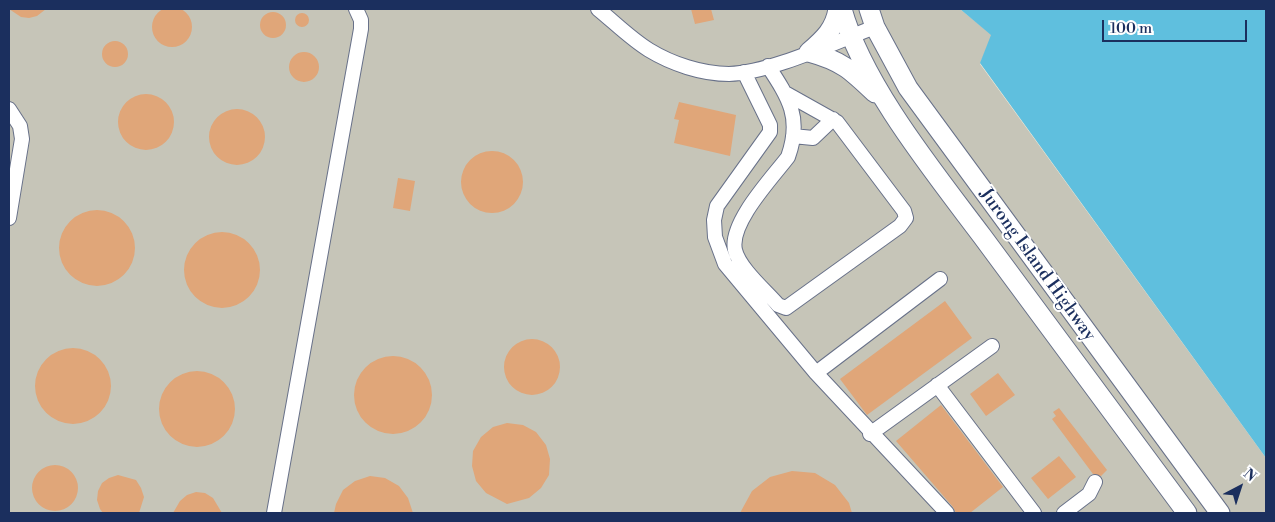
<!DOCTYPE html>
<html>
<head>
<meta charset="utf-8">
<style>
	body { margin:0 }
	#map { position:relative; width:1275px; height:522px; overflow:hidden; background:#f6ecd9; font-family:"Libre Bodoni",serif }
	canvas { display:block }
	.frame { position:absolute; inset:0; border:10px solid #1b2f5e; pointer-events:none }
	.north { position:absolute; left:1215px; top:462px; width:50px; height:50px; -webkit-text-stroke:4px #fff; paint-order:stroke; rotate:40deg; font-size:14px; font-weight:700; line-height:20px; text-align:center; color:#1b2f5e }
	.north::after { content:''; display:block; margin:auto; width:18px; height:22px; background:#1b2f5e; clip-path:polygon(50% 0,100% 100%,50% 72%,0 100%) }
	.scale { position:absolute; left:1102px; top:20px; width:145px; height:22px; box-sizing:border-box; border:2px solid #1b2f5e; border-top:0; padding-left:6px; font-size:15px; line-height:18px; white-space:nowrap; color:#1b2f5e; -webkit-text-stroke:4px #fff; paint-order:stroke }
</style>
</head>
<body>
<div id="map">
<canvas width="1275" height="522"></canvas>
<div class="frame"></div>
<div class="north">N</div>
<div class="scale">100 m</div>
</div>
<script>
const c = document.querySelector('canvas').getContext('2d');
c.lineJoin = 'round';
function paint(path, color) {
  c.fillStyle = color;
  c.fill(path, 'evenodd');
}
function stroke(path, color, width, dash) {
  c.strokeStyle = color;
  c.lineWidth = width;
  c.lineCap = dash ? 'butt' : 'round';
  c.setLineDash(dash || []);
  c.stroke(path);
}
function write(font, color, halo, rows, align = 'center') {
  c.font = font + ' "Libre Bodoni",serif';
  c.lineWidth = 4;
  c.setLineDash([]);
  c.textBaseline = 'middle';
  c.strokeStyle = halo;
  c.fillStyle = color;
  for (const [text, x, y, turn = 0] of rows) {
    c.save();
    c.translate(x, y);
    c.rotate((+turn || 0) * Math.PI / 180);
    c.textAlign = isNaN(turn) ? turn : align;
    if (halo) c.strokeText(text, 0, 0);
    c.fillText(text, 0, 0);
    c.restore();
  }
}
const industrial = new Path2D(`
	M 9,9 L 960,9 L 992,35 L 980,64 L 1266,458 L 1266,513 L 9,513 Z`);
const water = new Path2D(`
	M 960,9 L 1266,9 L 1266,458 L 980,63 L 991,35 Z`);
const building = new Path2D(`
	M152 27a20 20 0 1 1 40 0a20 20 0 1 1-40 0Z
	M 9,9 L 46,9 L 37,16 L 29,18 L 21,17 Z
	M 691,9 L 711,9 L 714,20 L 695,24 Z
	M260 25a13 13 0 1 1 26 0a13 13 0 1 1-26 0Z
	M295 20a7 7 0 1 1 14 0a7 7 0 1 1-14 0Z
	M102 54a13 13 0 1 1 26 0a13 13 0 1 1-26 0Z
	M289 67a15 15 0 1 1 30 0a15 15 0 1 1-30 0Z
	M118 122a28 28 0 1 1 56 0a28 28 0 1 1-56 0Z
	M 679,102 L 736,115 L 730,156 L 674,143 L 679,120 L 674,119 Z
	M209 137a28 28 0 1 1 56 0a28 28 0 1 1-56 0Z
	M461 182a31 31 0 1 1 62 0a31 31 0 1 1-62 0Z
	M 398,178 L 415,181 L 410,211 L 393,208 Z
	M59 248a38 38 0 1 1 76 0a38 38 0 1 1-76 0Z
	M184 270a38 38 0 1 1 76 0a38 38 0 1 1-76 0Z
	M 945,301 L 972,338 L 867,415 L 840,379 Z
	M504 367a28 28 0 1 1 56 0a28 28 0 1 1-56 0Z
	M35 386a38 38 0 1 1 76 0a38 38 0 1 1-76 0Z
	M354 395a39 39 0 1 1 78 0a39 39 0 1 1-78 0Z
	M159 409a38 38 0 1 1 76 0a38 38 0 1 1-76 0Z
	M 998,373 L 1015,395 L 986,416 L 970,394 Z
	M 941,405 L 1003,487 L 970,513 L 956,513 L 953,507 L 896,441 Z
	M 1059,408 L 1107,470 L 1101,476 L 1093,474 L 1052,419 L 1056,416 L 1053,412 Z
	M 507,423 L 523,425 L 536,432 L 546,445 L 550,459 L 549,475 L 541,488 L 529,498 L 507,504 L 486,493 L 476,481 L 472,466 L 473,451 L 481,437 L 493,427 Z
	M 1059,456 L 1076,477 L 1048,499 L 1031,478 Z
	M32 488a23 23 0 1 1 46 0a23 23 0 1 1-46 0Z
	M 792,471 L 815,473 L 835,485 L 849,503 L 852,513 L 740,513 L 752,491 L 770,477 Z
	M 118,475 L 136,480 L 141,488 L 144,497 L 139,513 L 103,513 L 100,509 L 97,500 L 98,491 L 102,483 L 109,478 Z
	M 370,476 L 385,478 L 399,486 L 408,498 L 413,513 L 334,513 L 336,504 L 343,490 L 355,481 Z
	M 196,492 L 205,493 L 213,498 L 222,513 L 173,513 L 180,501 L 187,495 Z`);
const minor = new Path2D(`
	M 598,9 C 614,22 631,39 649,50 C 672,64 702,74 729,74 C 770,73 835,42 875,27
	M 768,66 C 789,98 802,118 788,157 C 772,178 729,223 735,250 C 739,268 766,291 778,305 L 786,308 L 900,226 L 906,218 L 904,211 L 837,122 L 787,94
	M 744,72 L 770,125 L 770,132 L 717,206 L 714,220 L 715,237 L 725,264 L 816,373 L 947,513
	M 9,109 L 20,126 L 22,139 L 9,218
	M 793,136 L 813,138 L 833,119
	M 816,373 L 940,279
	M 937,385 L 1034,513
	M 870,434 L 992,346
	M 274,513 L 361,29 L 361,20 L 356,9
	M 1064,513 L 1089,494 L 1095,482`);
const major = new Path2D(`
	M 842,9 C 863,85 934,172 982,236 C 1051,329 1119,421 1187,513
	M 869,9 L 875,27 L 908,88 L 1220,513
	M 809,52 C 842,61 851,70 875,93
	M 809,52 C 824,39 835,29 838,9`);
const streetNames = [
	["Jurong Island Highway",1037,265,54]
];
paint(industrial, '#c6c5b8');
paint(water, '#5fbfde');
paint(building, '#e0a679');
stroke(minor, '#687189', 16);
stroke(major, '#687189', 21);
stroke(minor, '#fff', 14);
stroke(major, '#fff', 19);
write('18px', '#1b2f5e', '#fff', streetNames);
</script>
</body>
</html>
